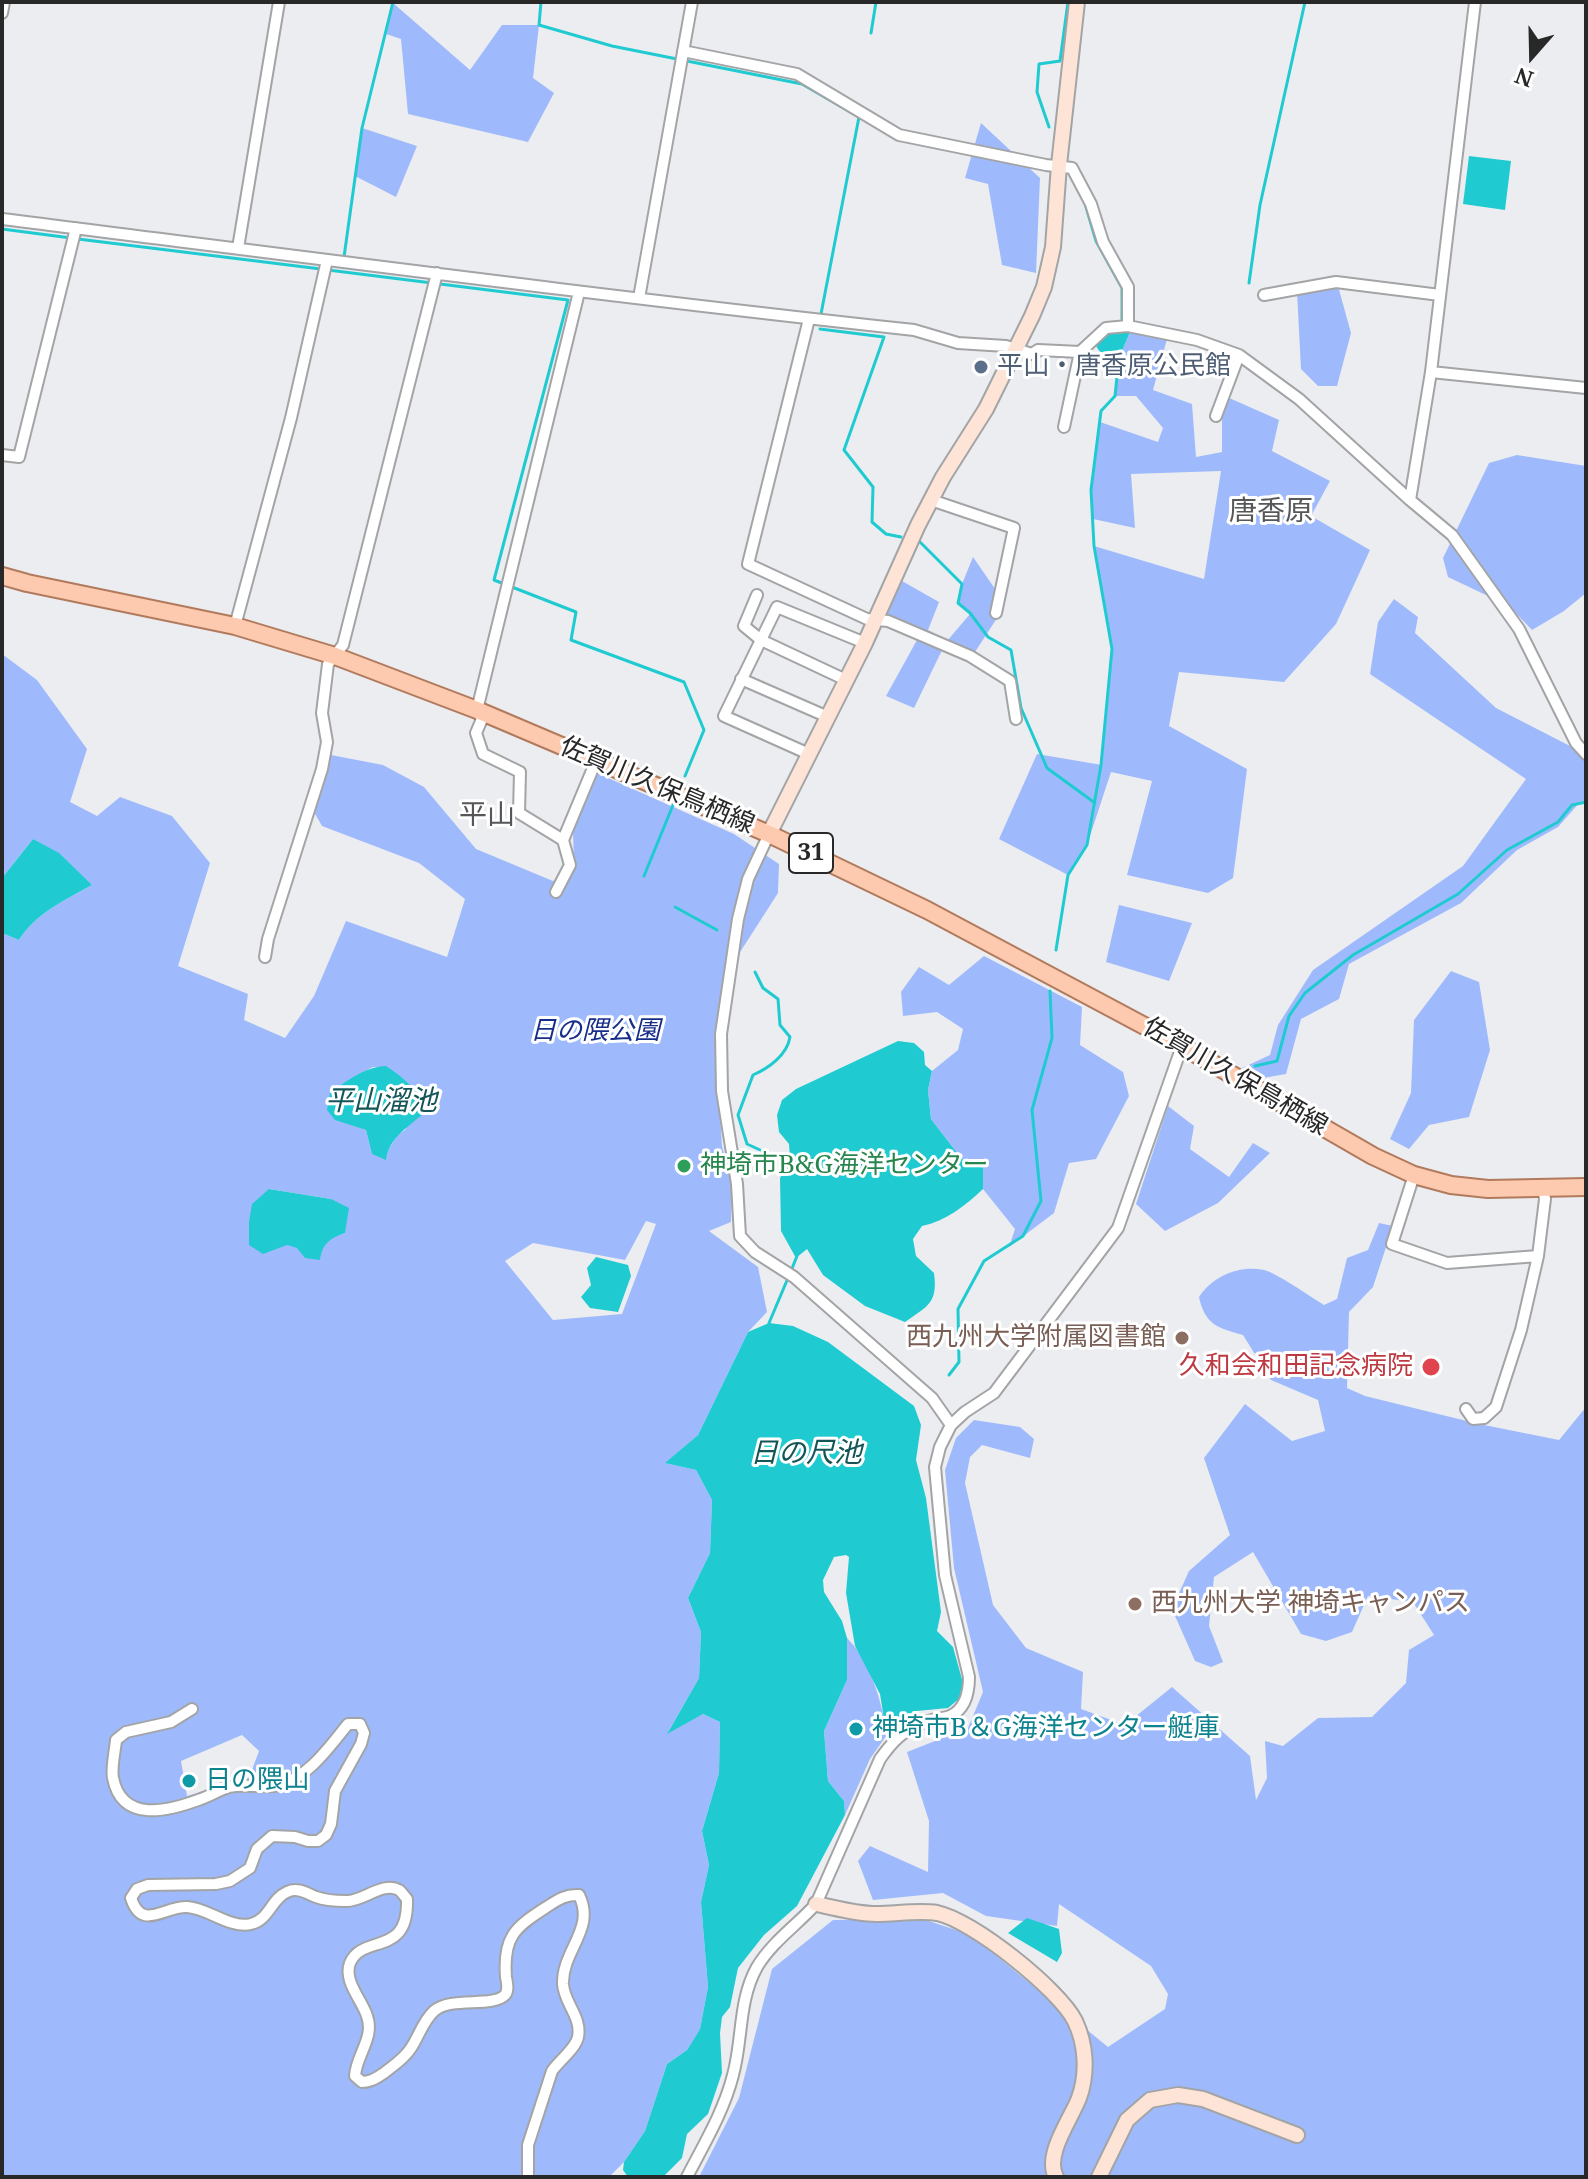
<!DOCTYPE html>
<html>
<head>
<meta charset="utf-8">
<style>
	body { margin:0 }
	#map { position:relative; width:1588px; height:2179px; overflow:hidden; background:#ecedf0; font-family:"Noto Serif",serif }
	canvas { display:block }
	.frame { position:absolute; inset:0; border:4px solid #282829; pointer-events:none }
	.north { position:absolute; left:1492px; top:16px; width:80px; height:80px; -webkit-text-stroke:6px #fff; paint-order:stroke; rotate:200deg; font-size:22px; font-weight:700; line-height:32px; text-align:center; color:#282829 }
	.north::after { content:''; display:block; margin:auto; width:28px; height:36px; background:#282829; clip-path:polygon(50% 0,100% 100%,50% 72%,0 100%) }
</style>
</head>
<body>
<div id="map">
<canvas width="1588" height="2179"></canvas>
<div class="frame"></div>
<div class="north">N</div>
</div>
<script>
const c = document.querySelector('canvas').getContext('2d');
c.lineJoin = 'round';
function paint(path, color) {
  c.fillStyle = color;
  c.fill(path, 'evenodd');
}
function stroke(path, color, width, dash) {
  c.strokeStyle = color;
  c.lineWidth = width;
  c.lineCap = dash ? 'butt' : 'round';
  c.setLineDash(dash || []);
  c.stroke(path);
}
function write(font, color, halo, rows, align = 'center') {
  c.font = font + ' "Noto Serif","Noto Sans JP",serif';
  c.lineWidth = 6;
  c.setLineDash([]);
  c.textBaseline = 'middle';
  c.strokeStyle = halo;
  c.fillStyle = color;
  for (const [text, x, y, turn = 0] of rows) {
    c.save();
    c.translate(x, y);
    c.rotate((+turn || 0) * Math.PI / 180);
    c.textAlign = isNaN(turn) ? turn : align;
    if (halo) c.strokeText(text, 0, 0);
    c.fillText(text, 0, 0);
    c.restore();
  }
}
const green = new Path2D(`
	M 393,3 L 470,70 L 502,25 L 539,25 L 533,78 L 554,93 L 528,142 L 408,114 L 401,39 L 386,34 Z
	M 981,123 L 1040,178 L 1036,273 L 1002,265 L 988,184 L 965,178 Z
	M 362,128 L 417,146 L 396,197 L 355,176 Z
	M 1338,286 L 1351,333 L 1337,386 L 1318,386 L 1301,369 L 1297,292 Z
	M 1130,332 L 1167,339 L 1153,390 L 1192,404 L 1196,457 L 1222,452 L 1222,414 L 1227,397 L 1279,420 L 1272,451 L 1330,481 L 1311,516 L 1370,550 L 1336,624 L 1284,682 L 1179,672 L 1169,726 L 1247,769 L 1233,878 L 1208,893 L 1127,875 L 1152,781 L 1111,772 L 1087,845 L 1068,875 L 999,839 L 1037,754 L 1102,765 L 1112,649 L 1094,546 L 1204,579 L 1221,471 L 1131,474 L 1135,528 L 1093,519 L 1091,490 L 1100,422 L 1158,442 L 1163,428 L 1136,396 L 1115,396 L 1119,358 Z
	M 1517,455 L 1586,466 L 1586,593 L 1564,611 L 1532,630 L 1509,606 L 1448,577 L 1443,558 L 1489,463 Z
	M 973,557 L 1002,599 L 999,615 L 975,652 L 946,642 L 914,708 L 886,696 L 917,640 L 882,623 L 902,581 L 939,602 L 928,630 L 947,641 L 970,614 L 958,603 L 962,584 Z
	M 1394,599 L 1418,617 L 1415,633 L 1496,708 L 1572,747 L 1586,762 L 1586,801 L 1580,802 L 1558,827 L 1517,850 L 1461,903 L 1349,964 L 1339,999 L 1301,1019 L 1286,1074 L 1257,1079 L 1242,1068 L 1270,1055 L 1278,1025 L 1313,970 L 1463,866 L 1526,779 L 1370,674 L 1378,622 Z
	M 2,654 L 37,680 L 87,749 L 70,802 L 97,816 L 120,797 L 172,816 L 210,863 L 178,966 L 248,994 L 244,1020 L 285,1038 L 314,996 L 346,921 L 447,957 L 465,899 L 419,863 L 322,826 L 314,812 L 331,755 L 383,765 L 424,787 L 476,849 L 553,881 L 574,863 L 573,831 L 597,773 L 734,834 L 779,864 L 778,893 L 726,974 L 716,1048 L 722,1146 L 732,1186 L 731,1222 L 709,1231 L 758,1267 L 767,1312 L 748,1332 L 698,1435 L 666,1463 L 696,1470 L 712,1500 L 710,1553 L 688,1598 L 701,1632 L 699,1678 L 668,1732 L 703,1714 L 720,1722 L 719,1773 L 702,1831 L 709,1865 L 701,1902 L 708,1987 L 700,2029 L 687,2050 L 667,2064 L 645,2131 L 624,2162 L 609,2177 L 2,2177 L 2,933 L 19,940 C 36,913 65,900 92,885 L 33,839 L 2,878 ZM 373,1067 L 386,1067 L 406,1129 L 398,1135 L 387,1151 L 372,1154 L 366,1130 L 352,1125 L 352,1078 ZM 269,1189 L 331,1199 L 345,1233 L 332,1237 L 321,1249 L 287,1245 ZM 646,1221 L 656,1224 L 622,1314 L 553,1320 L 505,1261 L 533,1243 L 625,1260 ZM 242,1735 L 259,1751 L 249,1778 L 187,1796 L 181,1761 Z
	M 1119,905 L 1192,923 L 1169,981 L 1106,962 Z
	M 984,956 L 1082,1007 L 1080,1045 L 1123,1072 L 1129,1096 L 1096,1159 L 1069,1163 L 1054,1213 L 1009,1247 L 1015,1229 L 983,1189 L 983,1168 L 961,1158 L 931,1119 L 928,1090 L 932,1071 L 958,1050 L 963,1029 L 937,1012 L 903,1016 L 901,992 L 919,967 L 949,985 Z
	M 1451,971 L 1479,982 L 1490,1050 L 1469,1117 L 1429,1125 L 1409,1149 L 1390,1139 L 1411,1093 L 1414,1020 Z
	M 1168,1106 L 1194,1126 L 1190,1149 L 1229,1177 L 1253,1143 L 1270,1153 L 1218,1203 L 1165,1231 L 1136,1204 Z
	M 1379,1223 L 1393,1226 L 1373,1287 L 1349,1312 L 1347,1388 L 1365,1396 L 1479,1424 L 1559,1440 L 1586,1407 L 1586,2177 L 699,2177 L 739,2098 L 772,1969 L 833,1920 L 923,1919 L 971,1935 L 1108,2047 L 1165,2009 L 1168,1994 L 1151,1966 L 1059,1904 L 1057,1926 L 986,1916 L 943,1893 L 873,1900 L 858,1861 L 870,1846 L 928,1872 L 929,1821 L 907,1752 L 968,1728 L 983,1692 L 954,1568 L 945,1470 L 956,1438 L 974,1420 L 1020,1427 L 1034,1439 L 1030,1458 L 982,1445 L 970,1457 L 965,1483 L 993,1605 L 1026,1648 L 1083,1672 L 1081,1709 L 1125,1725 L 1172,1687 L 1250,1756 L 1256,1800 L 1267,1778 L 1265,1741 L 1283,1746 L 1318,1718 L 1372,1717 L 1406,1683 L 1409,1650 L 1434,1635 L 1413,1602 L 1368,1596 L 1352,1632 L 1326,1641 L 1301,1634 L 1253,1552 L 1214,1577 L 1209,1626 L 1223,1662 L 1211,1667 L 1195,1661 L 1172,1609 L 1189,1571 L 1230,1535 L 1204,1458 L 1245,1404 L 1292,1441 L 1325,1431 L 1318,1400 L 1271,1380 L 1243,1335 C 1218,1328 1205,1325 1199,1297 C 1213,1276 1239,1265 1264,1270 C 1275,1272 1311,1297 1324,1305 L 1337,1299 L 1347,1258 L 1368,1250 Z
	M 847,1638 C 867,1658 879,1692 884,1719 L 893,1726 L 870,1759 L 845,1815 L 844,1801 L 828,1781 L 824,1731 L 847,1680 Z`);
const water = new Path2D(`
	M 1469,156 L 1511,161 L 1505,210 L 1463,204 Z
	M 1123,331 L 1130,332 L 1119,358 L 1100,352 L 1096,346 L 1106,333 Z
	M 33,839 L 59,853 L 92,885 C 65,900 36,913 19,940 L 2,933 L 2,878 Z
	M 898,1041 L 914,1043 L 924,1052 L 925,1065 L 932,1071 L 928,1090 L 931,1119 L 961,1158 L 983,1168 L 983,1189 C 965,1206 946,1221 922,1226 L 913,1239 L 916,1256 L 934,1273 C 938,1303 928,1306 905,1322 L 865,1306 L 823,1275 L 807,1249 L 796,1258 L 781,1231 L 780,1178 L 790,1159 L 789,1144 L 779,1132 L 777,1115 L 782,1100 L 796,1089 Z
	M 386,1066 C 404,1078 421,1091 423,1114 C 408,1127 388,1139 386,1160 L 372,1154 L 366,1130 L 335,1120 L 327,1110 L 330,1093 C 347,1081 364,1067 386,1066 Z
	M 269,1189 L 331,1199 L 349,1208 L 345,1233 C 330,1238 322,1244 320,1260 L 305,1258 L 297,1248 L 287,1245 L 263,1254 L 249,1245 L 249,1222 L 252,1204 Z
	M 596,1257 L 628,1265 L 631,1276 L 618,1312 L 590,1308 L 581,1297 L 591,1285 L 587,1268 Z
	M 769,1323 L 793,1326 L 828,1342 L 914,1406 L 921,1425 L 916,1460 L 926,1498 L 941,1612 L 937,1631 L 953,1647 L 963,1683 L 959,1699 L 948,1708 L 917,1711 L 893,1726 L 884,1719 L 880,1694 L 855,1646 L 846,1593 L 849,1557 L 846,1555 L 834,1557 L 823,1580 L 824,1592 L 842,1621 L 847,1638 L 847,1680 L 824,1731 L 828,1781 L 844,1801 L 845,1815 L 797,1906 L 764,1935 L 738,1968 L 730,2007 L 722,2017 L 720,2033 L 722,2073 L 708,2114 L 687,2134 L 682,2158 L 663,2177 L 628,2177 L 623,2170 L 624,2162 L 645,2131 L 667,2064 L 687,2050 L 700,2029 L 708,1987 L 701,1902 L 709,1865 L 702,1831 L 719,1773 L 720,1722 L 703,1714 L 667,1734 L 699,1678 L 701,1632 L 688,1598 L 710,1553 L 712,1500 L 696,1470 L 665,1463 L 698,1435 L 748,1332 Z
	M 1027,1918 L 1059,1929 L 1062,1953 L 1057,1962 L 1008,1933 Z`);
const stream = new Path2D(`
	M 541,2 L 539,25 L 612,46 L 802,84 L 859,117 L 821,314
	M 871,33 L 876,2
	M 1049,127 L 1037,92 L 1039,64 L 1060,61 L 1068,2
	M 1084,200 L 1096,241 L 1122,288 L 1122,320
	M 2,229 L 71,238
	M 78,239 L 321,269
	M 344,257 L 362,128 L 393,2
	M 328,270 L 568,300 L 494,580 L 576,612 L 571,640 L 684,682 L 704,730 L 685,776
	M 1249,283 L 1260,205 L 1305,2
	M 820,329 L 884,337 L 844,450 L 873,487 L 872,522 L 886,534 L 901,537
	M 918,540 L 962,584 L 958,603 L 970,613 L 988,637 L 1011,650 L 1021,708 L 1047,768 L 1095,803
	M 644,876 L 673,805
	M 675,907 L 717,930
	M 1056,950 L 1068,875 L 1087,845 L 1101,765 L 1112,649 L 1094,546 L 1091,490 L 1101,411 L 1115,396 L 1119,358
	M 755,972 L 763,988 L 778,999 L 780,1025 L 790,1037 C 787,1055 769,1068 753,1075 L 738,1115 L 747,1144 L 771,1155 L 792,1160
	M 1255,1066 L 1277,1061 L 1289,1016 L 1305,993 L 1353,955 L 1458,894 L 1507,850 L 1558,822 L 1572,805 L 1586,802
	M 791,1271 L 797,1256
	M 770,1327 L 769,1323 L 788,1278
	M 949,1375 L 959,1362 L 958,1309 L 984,1261 L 1023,1236 L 1041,1201 L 1032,1110 L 1052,1038 L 1050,991`);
const street = new Path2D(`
	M 2,13 L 4,2
	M 683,51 L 797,74 L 899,135 L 1046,165 L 1072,168 L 1091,204 L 1103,242 L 1128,287 L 1128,326
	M 2,219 C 306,257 609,297 914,330 L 958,343 L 1006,346 L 1032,354 L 1038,350 L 1080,352 L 1106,328 L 1128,326 L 1197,340 L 1239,355 L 1299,399 L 1410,500 L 1452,535 L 1519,629 L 1576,743 L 1586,754
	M 238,248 L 279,2
	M 1264,295 L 1336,282 L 1440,295
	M 639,298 L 692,2
	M 809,319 L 748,564 L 867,619 L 888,621 L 970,656 L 1010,681 L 1016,719
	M 1431,372 L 1586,388
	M 1216,416 L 1239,355
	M 1064,427 L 1080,352
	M 2,455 L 19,457 L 76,228
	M 931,500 L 1014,528 L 996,613
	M 1410,500 L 1431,372 L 1475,2
	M 757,595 L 744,626 L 761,640 L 846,680
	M 235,626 L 291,418 L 327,260
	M 741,679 L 828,717
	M 809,754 L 724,716 L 777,607 L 865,643
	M 769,834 L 748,879 L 738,919 L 721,1034 L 722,1091 L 737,1184 L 740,1236 L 755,1252 L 794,1277 L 932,1398 L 951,1425
	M 563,840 L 519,813 L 520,772 L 483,754 L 476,733 L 482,719 L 477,710 L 579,292
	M 556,892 L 570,865 L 563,840 L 596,761
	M 265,957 L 268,939 L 322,769 L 327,742 L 322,713 L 328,664 L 343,645 L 437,273
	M 1414,1175 L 1392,1244 L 1447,1263 L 1538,1256
	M 1466,1409 L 1473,1419 L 1484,1418 L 1496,1407 L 1521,1330 L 1538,1256 L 1545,1199 L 1543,1188
	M 192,1709 L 171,1722 L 126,1732 L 116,1740 C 115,1752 111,1767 113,1778 C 122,1824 169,1811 201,1799 C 210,1796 219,1790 229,1787 C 245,1783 263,1789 279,1785 C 308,1778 330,1746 348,1724 L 360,1724 L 364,1733 L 361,1744 L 335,1791 L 331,1824 L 326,1835 L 318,1841 L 308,1841 L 295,1837 L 272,1836 L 257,1849 L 250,1868 L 230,1881 L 216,1884 L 148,1885 L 137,1889 L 131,1898 C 142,1932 164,1906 187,1907 C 208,1908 230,1929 251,1924 C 269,1920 271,1899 287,1892 C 298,1887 306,1893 316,1897 C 324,1900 337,1901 346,1901 C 362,1902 383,1881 399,1890 C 402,1892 404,1896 407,1899 C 409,1958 363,1933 350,1963 C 343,1981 362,2000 367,2016 C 375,2038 356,2055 355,2076 L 362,2082 C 371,2082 376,2078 384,2073 C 394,2065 404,2059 411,2048 C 419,2036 423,2021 434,2011 C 451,1996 492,2008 505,1995 C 509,1990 507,1983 506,1977 C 503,1938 514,1928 545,1908 C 556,1901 565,1894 579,1895 C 596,1929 562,1950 563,1984 C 564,2003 582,2017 578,2037 C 576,2048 559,2061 552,2071 L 528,2145 L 528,2177
	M 687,2177 C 704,2144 724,2111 733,2075 C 743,2039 738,2001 757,1967 C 772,1942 797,1925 816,1904 L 880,1759 C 892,1742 904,1729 925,1722 C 933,1719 942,1719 950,1716 C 966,1709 969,1692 969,1677 L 945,1575 L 935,1467 L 940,1447 L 951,1425 L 965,1412 L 994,1393 L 1118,1228 L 1182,1046`);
const secondary = new Path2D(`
	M 769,834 L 865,643 L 918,525 L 943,477 L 986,409 L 1032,316 L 1044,287 L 1053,247 L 1059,165 L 1077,2
	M 816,1904 C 836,1908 856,1914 876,1914 C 896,1914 918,1910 937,1913 C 972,1920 1059,1989 1075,2021 C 1086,2044 1088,2073 1079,2098 C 1071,2119 1044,2155 1056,2177
	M 1099,2177 L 1127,2120 L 1150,2100 L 1178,2095 L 1203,2099 L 1297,2135`);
const primary = new Path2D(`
	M 2,576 L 27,583 L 235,626 L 335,656 L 477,710 L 769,834 L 927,910 L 1182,1046 L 1373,1156 L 1414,1175 L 1451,1185 L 1488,1189 L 1586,1187`);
const markers = [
	[981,367,8,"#5c6f8a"],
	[684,1166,8,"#2e9e5b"],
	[1182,1338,8,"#8d6e63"],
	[1431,1367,10,"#e0444e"],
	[1135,1604,8,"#8d6e63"],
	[856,1729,8,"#0f9aa8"],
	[189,1781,8,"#0f9aa8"]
];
const shields = [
	[811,853,44]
];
const shieldNames = [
	["31",811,853]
];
const serviceNames = [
	["平山・唐香原公民館",997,367]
];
const streetNames = [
	["佐賀川久保鳥栖線",657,786,23],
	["佐賀川久保鳥栖線",1235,1077,30]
];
const parkNames = [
	["日の隈公園",595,1032]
];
const leisureNames = [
	["神埼市B&G海洋センター",700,1166]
];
const educationNames = [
	["西九州大学附属図書館",1166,1338],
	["西九州大学 神埼キャンパス",1151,1604,"left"]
];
const healthNames = [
	["久和会和田記念病院",1413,1367]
];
const cultureNames = [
	["神埼市B＆G海洋センター艇庫",872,1729],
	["日の隈山",205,1781]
];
const neighbourhoodNames = [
	["唐香原",1271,512],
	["平山",487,816]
];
const waterNames = [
	["平山溜池",381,1102],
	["日の尺池",806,1454]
];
paint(green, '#9fbafc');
paint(water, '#1fcbd1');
stroke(stream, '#1fcbd1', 3);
stroke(street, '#a3a4a6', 14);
stroke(secondary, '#a3a4a6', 18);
stroke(primary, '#b27a5d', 20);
stroke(street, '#fff', 10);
stroke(secondary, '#fee4d7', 14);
stroke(primary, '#fdcaaf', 16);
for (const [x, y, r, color] of markers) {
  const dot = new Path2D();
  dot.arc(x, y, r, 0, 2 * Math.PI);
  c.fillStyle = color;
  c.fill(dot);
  stroke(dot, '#fff', 3);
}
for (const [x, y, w] of shields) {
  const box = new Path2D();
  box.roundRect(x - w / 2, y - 20, w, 40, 6);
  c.fillStyle = '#fff';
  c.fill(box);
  stroke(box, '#282829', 2);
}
write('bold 24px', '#282829', null, shieldNames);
write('26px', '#4e5e75', '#fff', serviceNames, 'left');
write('26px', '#282829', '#fff', streetNames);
write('italic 26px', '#172d8a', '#fff', parkNames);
write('26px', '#27864d', '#fff', leisureNames, 'left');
write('26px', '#785e54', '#fff', educationNames, 'right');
write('26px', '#be3a42', '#fff', healthNames, 'right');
write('26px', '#0d838f', '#fff', cultureNames, 'left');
write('28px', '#565759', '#fff', neighbourhoodNames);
write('italic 28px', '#145558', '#fff', waterNames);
</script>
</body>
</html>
